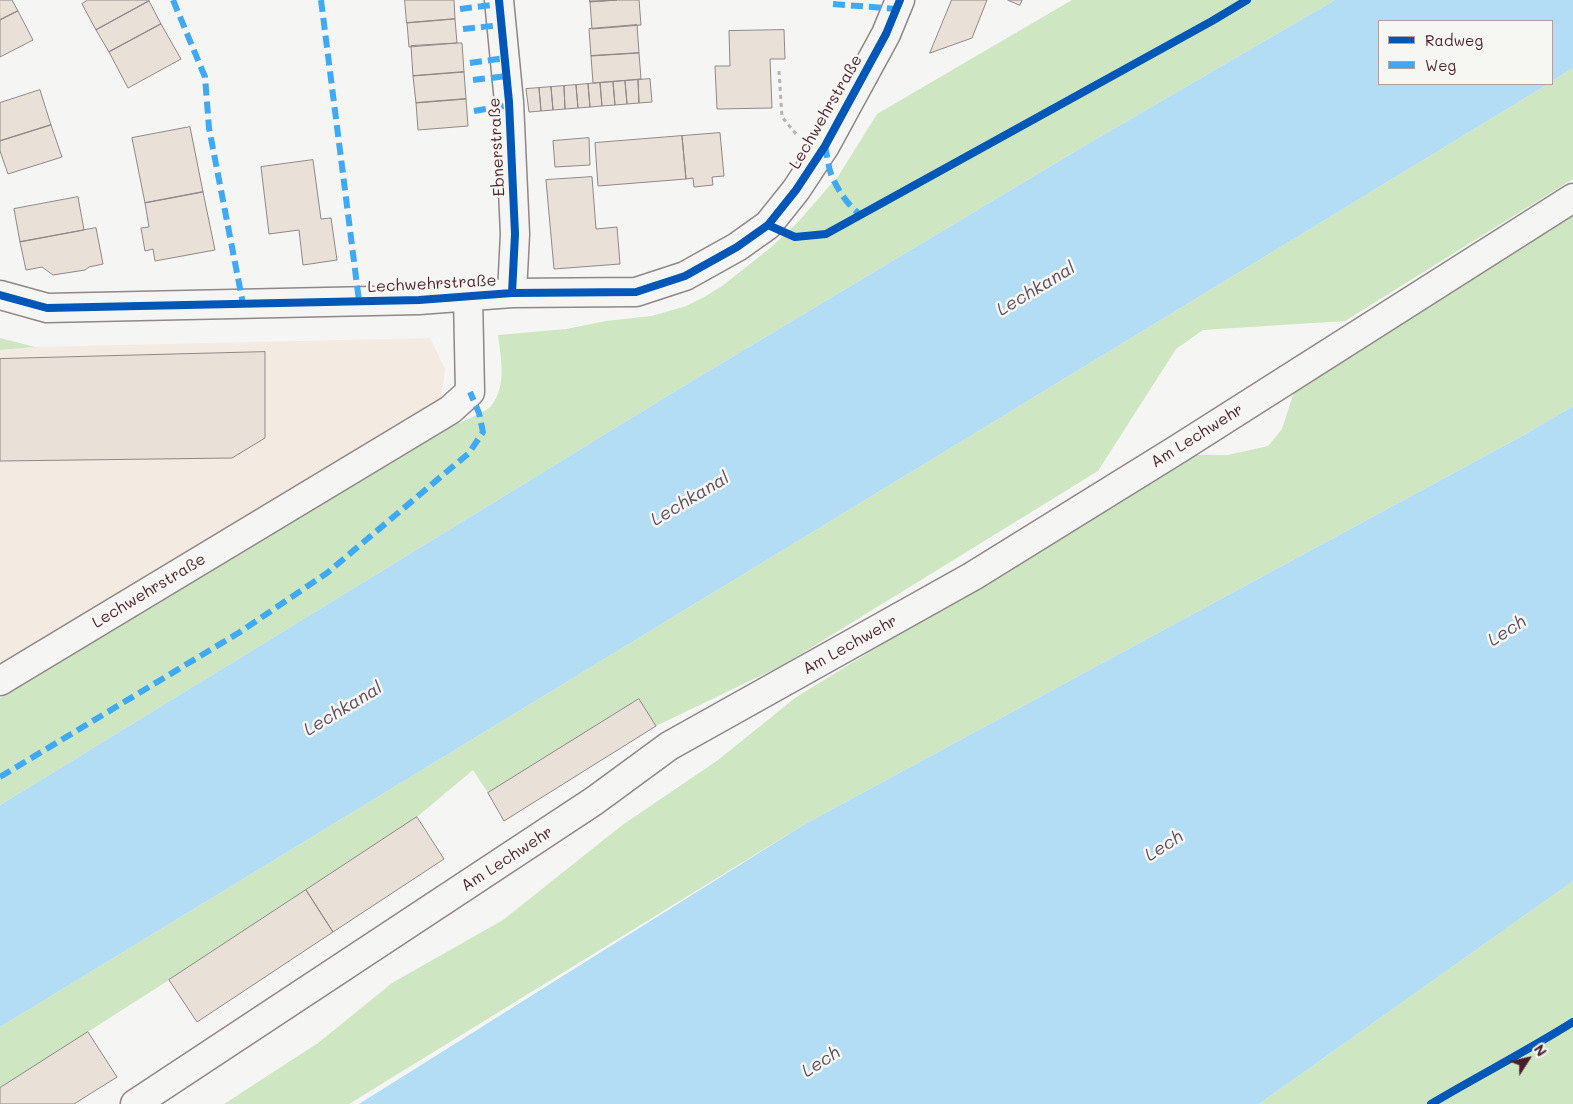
<!DOCTYPE html>
<html>
<head>
<meta charset="utf-8">
<style>
	body { margin:0 }
	#map { position:relative; width:1573px; height:1104px; overflow:hidden; background:#f5f5f3; font-family:Mali,sans-serif }
	canvas { display:block }
	.legend { position:absolute; left:1378px; top:20px; width:175px; height:65px; box-sizing:border-box; background:#f6f6f2; border:1px solid #b1a0a2; margin:0; padding:6px 9px; list-style:none; font-size:15px; color:#4a1f2b }
	.legend li { display:flex; align-items:center; gap:10px; height:25px }
	.legend b { width:25px; border:1px solid #b1a0a2 }
	.north { position:absolute; left:1503px; top:1034px; width:50px; height:50px; -webkit-text-stroke:4px #f6f6f2; paint-order:stroke; rotate:55deg; font-size:14px; font-weight:700; line-height:20px; text-align:center; color:#4a1f2b }
	.north::after { content:''; display:block; margin:auto; width:18px; height:22px; background:#4a1f2b; clip-path:polygon(50% 0,100% 100%,50% 72%,0 100%) }
</style>
</head>
<body>
<div id="map">
<canvas width="1573" height="1104"></canvas>
<ul class="legend">
<li><b style="height:6px;background:#0057b8"></b>Radweg</li>
<li><b style="height:6px;background:#3fa9f5"></b>Weg</li>
</ul>
<div class="north">N</div>
</div>
<script>
const c = document.querySelector('canvas').getContext('2d');
c.lineJoin = 'round';
function paint(path, color) {
  c.fillStyle = color;
  c.fill(path, 'evenodd');
}
function stroke(path, color, width, dash) {
  c.strokeStyle = color;
  c.lineWidth = width;
  c.lineCap = dash ? 'butt' : 'round';
  c.setLineDash(dash || []);
  c.stroke(path);
}
function write(font, color, halo, rows, align = 'center') {
  c.font = font + ' Mali,sans-serif';
  c.lineWidth = 5;
  c.setLineDash([]);
  c.textBaseline = 'middle';
  c.strokeStyle = halo;
  c.fillStyle = color;
  for (const [text, x, y, turn = 0] of rows) {
    c.save();
    c.translate(x, y);
    c.rotate((+turn || 0) * Math.PI / 180);
    c.textAlign = isNaN(turn) ? turn : align;
    if (halo) c.strokeText(text, 0, 0);
    c.fillText(text, 0, 0);
    c.restore();
  }
}
const built = new Path2D(`
	M 430,338 L 445,369 L 441,401 L 0,669 L 0,350 L 35,347 Z`);
const green = new Path2D(`
	M 1072,0 L 1335,0 L 1086,145 L 687,384 L 0,805 L 0,698 L 453,426 C 461,422 486,412 491,406 C 507,386 501,359 498,335 L 566,329 L 606,321 L 652,316 L 686,306 L 706,296 L 722,286 L 769,249 L 797,223 L 839,175 L 877,114 Z
	M 1573,68 L 1573,179 L 1345,321 L 1203,330 L 1176,349 L 1098,471 L 783,665 L 656,726 L 639,699 L 488,793 L 473,770 L 417,817 L 169,980 L 0,1088 L 0,1027 L 1548,84 L 1552,84 L 1552,81 Z
	M 1573,215 L 1573,406 L 1524,435 L 805,824 L 349,1104 L 224,1104 L 318,1043 L 392,983 L 503,920 L 621,826 L 718,760 L 795,698 L 1188,455 L 1228,455 L 1268,446 L 1282,429 L 1295,389 Z
	M 0,338 L 35,347 L 0,350 Z
	M 1573,881 L 1573,1104 L 1259,1104 Z`);
const water = new Path2D(`
	M 1335,0 L 1573,0 L 1573,68 L 1552,81 L 1552,21 L 1379,21 L 1379,84 L 1548,84 L 0,1027 L 0,805 L 687,384 L 1086,145 Z
	M 1573,406 L 1573,881 L 1259,1104 L 359,1104 L 805,824 L 1524,435 Z`);
const building = new Path2D(`
	M 0,0 L 12,0 L 18,11 L 0,20 Z
	M 88,0 L 149,0 L 149,1 L 96,30 L 82,4 Z
	M 405,0 L 454,0 L 455,19 L 407,23 Z
	M 590,0 L 617,0 L 590,2 Z
	M 617,0 L 639,0 L 641,25 L 592,29 L 590,2 Z
	M 952,0 L 987,0 L 972,38 L 930,53 Z
	M 1008,0 L 1022,0 L 1020,5 Z
	M 149,1 L 161,24 L 109,52 L 96,30 Z
	M 18,11 L 33,40 L 0,57 L 0,20 Z
	M 455,19 L 457,43 L 409,47 L 407,23 Z
	M 161,24 L 181,59 L 128,88 L 109,52 Z
	M 637,25 L 639,53 L 591,56 L 589,29 Z
	M 784,30 L 785,59 L 770,59 L 772,108 L 717,109 L 715,66 L 730,66 L 729,31 Z
	M 457,43 L 462,43 L 464,72 L 413,76 L 411,46 Z
	M 639,53 L 641,79 L 593,83 L 591,56 Z
	M 464,72 L 466,99 L 416,103 L 413,76 Z
	M 650,79 L 652,102 L 639,103 L 638,80 Z
	M 638,80 L 639,103 L 627,104 L 625,81 Z
	M 625,81 L 627,104 L 615,105 L 613,82 Z
	M 613,82 L 615,105 L 602,106 L 600,83 Z
	M 600,83 L 602,106 L 590,107 L 588,84 Z
	M 588,84 L 590,107 L 578,108 L 576,85 Z
	M 576,85 L 578,108 L 565,109 L 564,86 Z
	M 564,86 L 565,109 L 553,110 L 551,87 Z
	M 551,87 L 553,110 L 541,111 L 539,88 Z
	M 539,88 L 541,111 L 529,112 L 526,89 Z
	M 40,90 L 51,125 L 0,141 L 0,103 Z
	M 466,99 L 468,126 L 418,130 L 416,103 Z
	M 51,125 L 62,157 L 8,174 L 0,151 L 0,141 Z
	M 190,127 L 203,192 L 145,203 L 132,138 Z
	M 720,133 L 724,176 L 712,177 L 713,185 L 694,187 L 693,178 L 686,179 L 682,136 Z
	M 682,136 L 686,179 L 598,186 L 595,143 Z
	M 589,138 L 590,165 L 555,167 L 553,141 Z
	M 313,160 L 321,219 L 331,218 L 337,260 L 303,265 L 299,230 L 269,234 L 261,167 Z
	M 592,177 L 596,229 L 617,227 L 620,264 L 554,269 L 546,180 Z
	M 203,192 L 215,250 L 155,261 L 153,249 L 145,251 L 141,228 L 149,227 L 145,203 Z
	M 78,197 L 84,230 L 20,242 L 14,209 Z
	M 96,228 L 103,264 L 89,267 L 85,270 L 53,275 L 42,267 L 26,270 L 20,242 Z
	M 265,352 L 265,438 L 232,458 L 0,461 L 0,359 Z
	M 639,699 L 656,726 L 504,821 L 488,793 Z
	M 417,817 L 444,859 L 333,932 L 306,890 Z
	M 306,890 L 333,932 L 197,1022 L 169,980 Z
	M 88,1032 L 117,1077 L 74,1104 L 0,1104 L 0,1088 Z`);
const path = new Path2D(`
	M 779,71 L 782,117 L 797,135
	M 1571,1023 L 1573,1027`);
const minor = new Path2D(`
	M 499,0 L 509,102 L 515,234 L 512,293
	M 0,295 L 47,308 L 419,300 L 512,293 L 636,292 L 685,276 L 737,247 L 768,225 L 796,190 L 825,146 L 886,34 L 900,0
	M 0,681 L 450,410 L 470,392 L 468,297
	M 135,1104 L 594,801 L 669,746 L 973,576 L 1178,449 L 1573,198`);
const quiet = new Path2D(`
	M 173,0 L 205,77 L 209,128 L 243,304
	M 321,0 L 359,301
	M 833,4 L 897,9
	M 460,9 L 499,4
	M 463,29 L 501,25
	M 470,63 L 505,58
	M 473,80 L 507,76
	M 474,111 L 509,105
	M 825,146 C 827,155 828,165 831,174 C 837,189 848,206 861,215
	M 0,777 L 240,632 L 327,573 L 469,453 L 483,432 L 479,413 L 470,392`);
const cycleway = new Path2D(`
	M 499,0 L 509,102 L 515,234 L 512,293
	M 768,225 L 795,237 L 826,234 L 1212,21 L 1247,0
	M 0,295 L 47,308 L 419,300 L 512,293 L 636,292 L 685,276 L 737,247 L 768,225 L 796,190 L 825,146 L 886,34 L 900,0
	M 1431,1104 C 1478,1076 1527,1051 1573,1022`);
const streetNames = [
	["Lechwehrstraße",826,112,-60],
	["Ebnerstraße",497,147,-93],
	["Lechwehrstraße",432,284,-3],
	["Am Lechwehr",1197,436,-32],
	["Lechwehrstraße",149,591,-31],
	["Am Lechwehr",850,645,-29],
	["Am Lechwehr",507,859,-33]
];
const waterNames = [
	["Lechkanal",1036,289,-31],
	["Lechkanal",690,499,-31],
	["Lech",1507,631,-32],
	["Lechkanal",343,709,-31],
	["Lech",1164,846,-32],
	["Lech",821,1062,-32]
];
paint(built, '#f3eae2');
paint(green, '#cee7c2');
paint(water, '#b2ddf5');
paint(building, '#e9e0d8');
stroke(building, '#8f8788', 1);
stroke(minor, '#8f8788', 31);
stroke(path, '#b6b2b2', 3, [4, 4]);
stroke(minor, '#f5f5f3', 28);
stroke(quiet, '#3fa9f5', 6, [12, 6]);
stroke(cycleway, '#0057b8', 8);
write('16px', '#4a1f2b', '#f6f6f2', streetNames);
write('italic 18px', '#5d4c5e', '#f6f6f2', waterNames);
</script>
</body>
</html>
